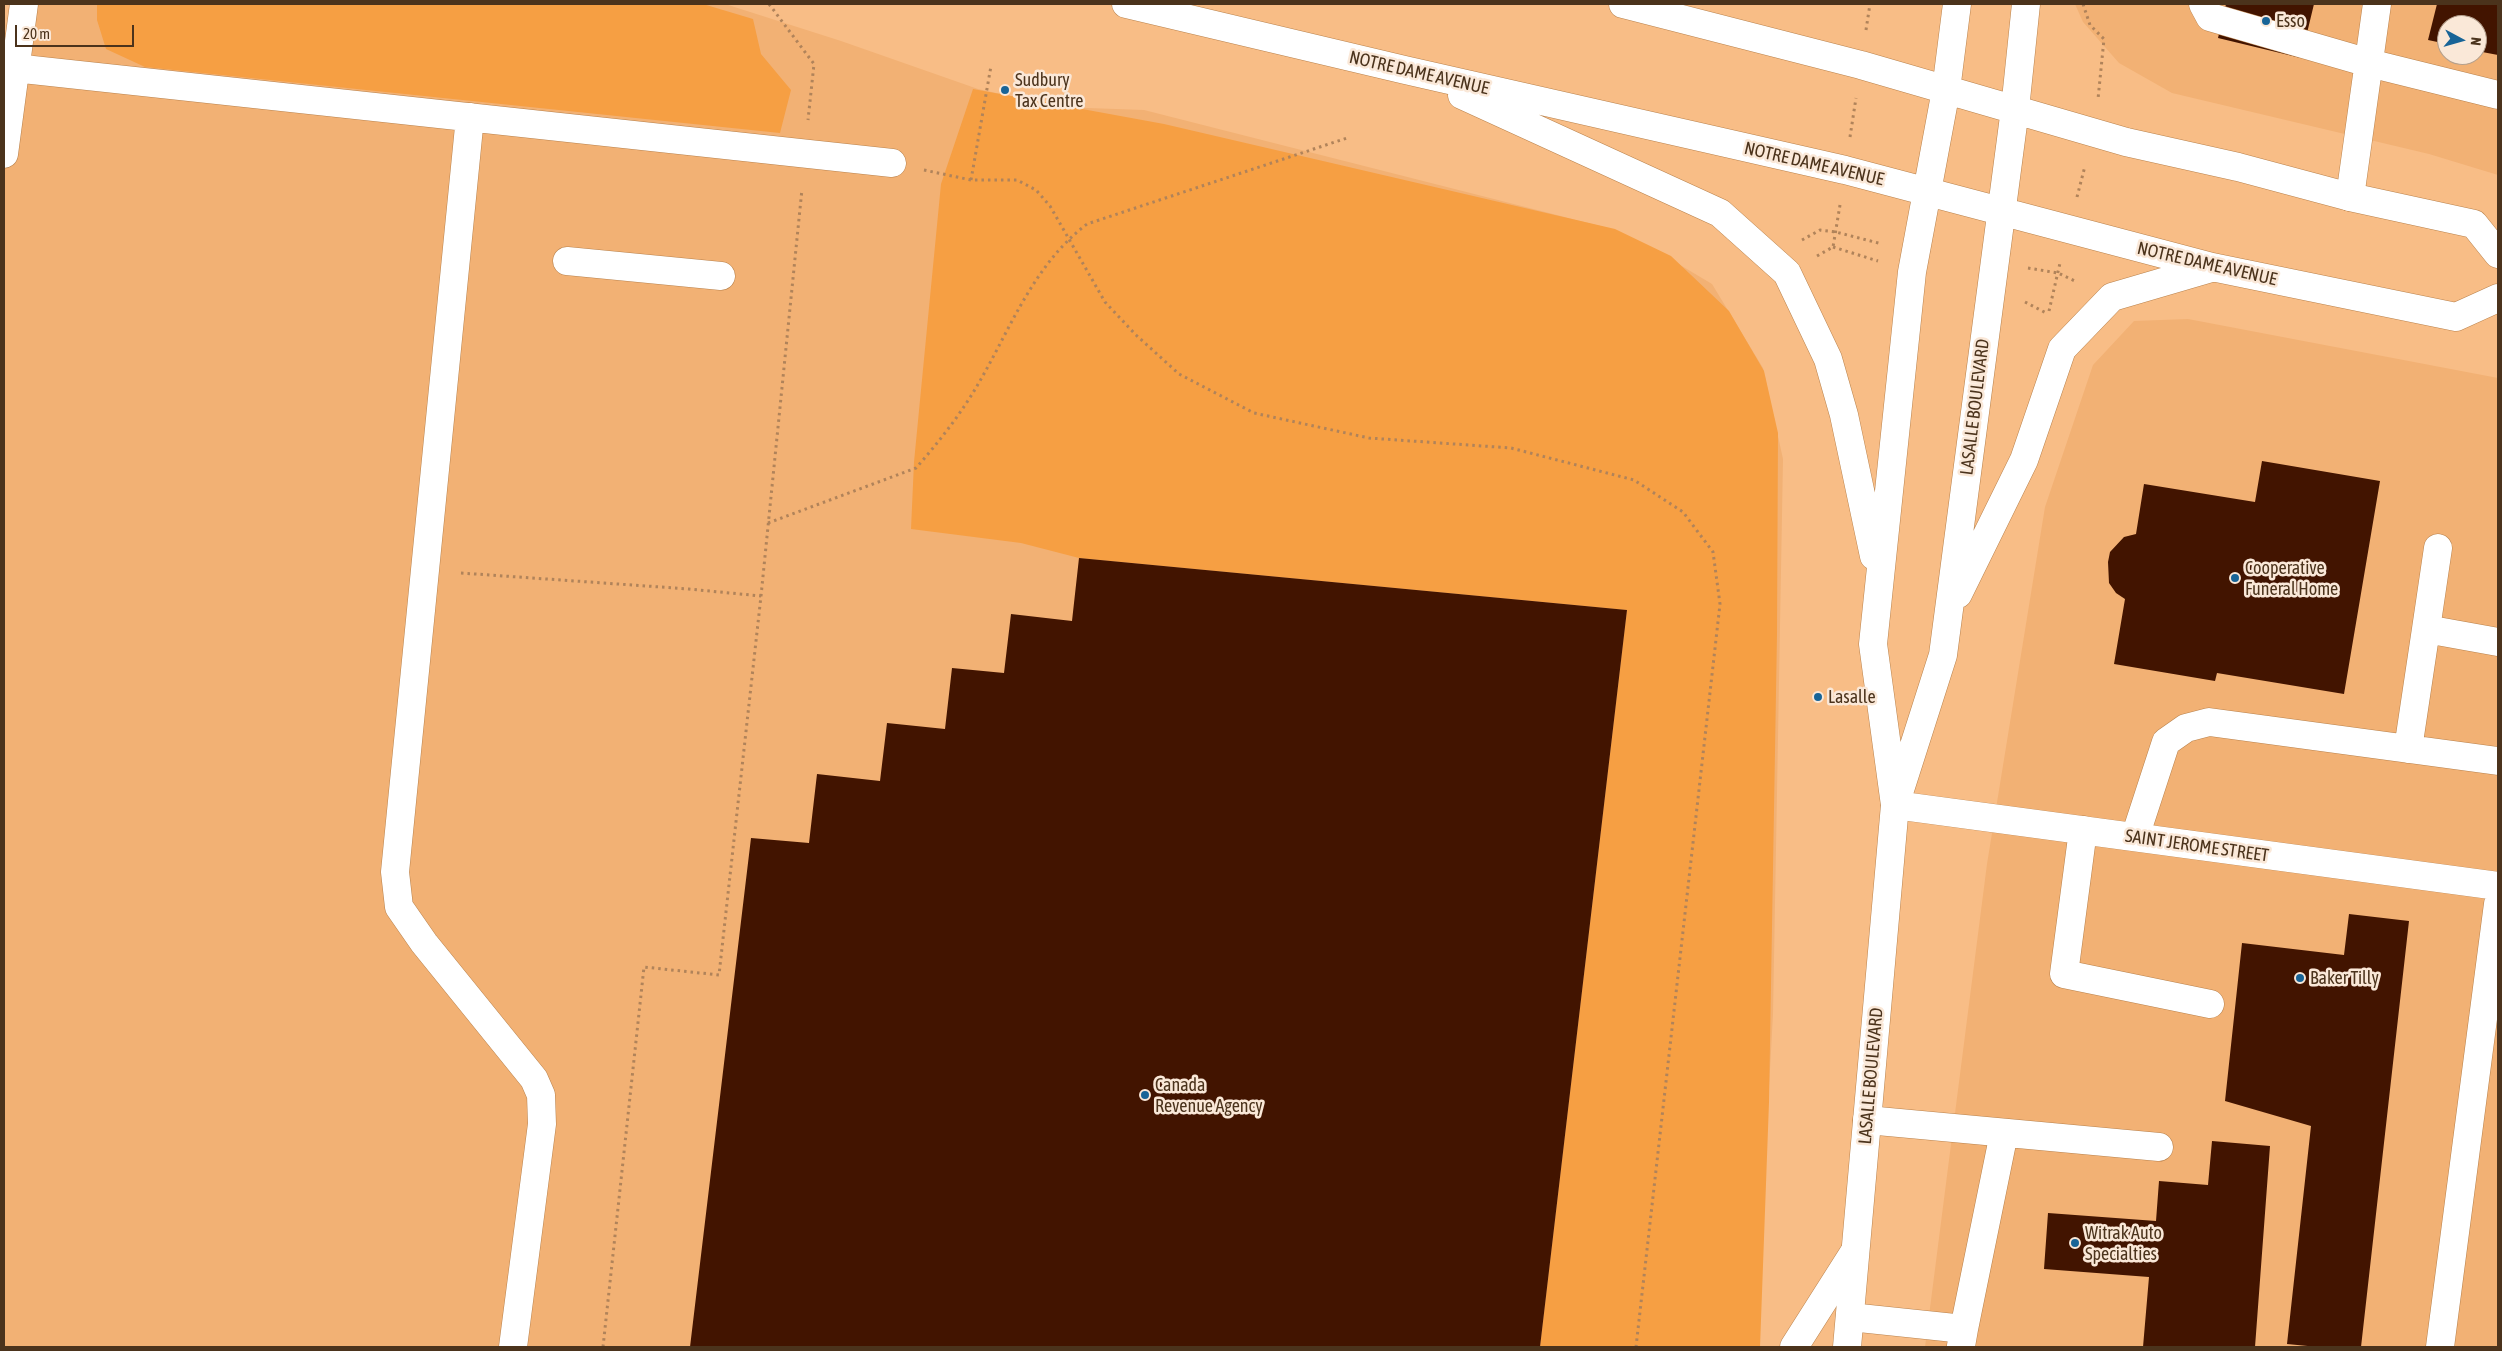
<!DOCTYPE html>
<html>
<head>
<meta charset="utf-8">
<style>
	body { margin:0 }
	#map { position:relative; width:2502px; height:1351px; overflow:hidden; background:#f8bd86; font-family:"Asap Condensed",sans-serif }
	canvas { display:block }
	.frame { position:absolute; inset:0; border:5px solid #4b331c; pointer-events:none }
	.north { position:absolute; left:2437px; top:15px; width:50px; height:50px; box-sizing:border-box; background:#fae8d8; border:1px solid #b4a08d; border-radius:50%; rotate:96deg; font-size:14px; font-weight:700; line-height:20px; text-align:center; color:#4b331c }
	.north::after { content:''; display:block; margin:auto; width:18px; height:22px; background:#186497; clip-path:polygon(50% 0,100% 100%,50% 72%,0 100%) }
	.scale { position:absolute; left:15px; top:25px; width:119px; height:22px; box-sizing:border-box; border:2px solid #4b331c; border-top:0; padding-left:6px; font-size:15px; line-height:18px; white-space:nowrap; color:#4b331c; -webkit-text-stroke:4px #fae8d8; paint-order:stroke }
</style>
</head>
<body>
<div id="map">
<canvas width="2502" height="1351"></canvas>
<div class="frame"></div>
<div class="north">N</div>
<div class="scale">20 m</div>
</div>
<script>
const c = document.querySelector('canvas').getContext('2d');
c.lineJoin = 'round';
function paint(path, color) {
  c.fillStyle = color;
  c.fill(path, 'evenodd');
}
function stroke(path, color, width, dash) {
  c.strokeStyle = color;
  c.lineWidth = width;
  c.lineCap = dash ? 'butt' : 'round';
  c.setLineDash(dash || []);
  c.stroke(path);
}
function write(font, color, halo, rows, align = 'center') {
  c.font = font + ' "Asap Condensed",sans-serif';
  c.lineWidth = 5;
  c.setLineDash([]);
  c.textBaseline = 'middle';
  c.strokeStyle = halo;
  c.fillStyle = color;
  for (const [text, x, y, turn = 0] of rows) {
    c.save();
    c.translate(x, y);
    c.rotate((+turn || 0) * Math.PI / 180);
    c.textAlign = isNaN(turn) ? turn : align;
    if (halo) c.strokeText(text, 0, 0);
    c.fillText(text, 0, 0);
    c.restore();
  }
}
const built = new Path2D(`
	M 26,4 L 725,4 L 841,41 L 978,89 L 1060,107 L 1144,110 L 1604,227 L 1655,250 L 1712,284 L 1763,368 L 1783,459 L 1773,1014 L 1755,1347 L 4,1347 L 4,127 Z
	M 2075,4 L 2498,4 L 2498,175 L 2429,154 L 2172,93 L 2119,63 L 2083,22 ZM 2447,25 L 2477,25 L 2477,55 L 2447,55 Z
	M 2188,319 L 2498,378 L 2498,1347 L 1925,1347 L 1987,864 L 2045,507 L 2093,365 L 2134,321 Z`);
const green = new Path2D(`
	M 97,4 L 703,4 L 753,19 L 761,54 L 791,90 L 780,133 L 145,67 L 106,49 L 97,20 Z
	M 973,89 L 1164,124 L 1615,229 L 1671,256 L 1729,311 L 1764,371 L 1778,433 L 1777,634 L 1769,1102 L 1760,1347 L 1540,1347 L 1627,610 L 1079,558 L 1021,543 L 911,529 L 914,462 L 941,184 Z`);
const building = new Path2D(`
	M 2226,4 L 2314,4 L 2301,58 L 2218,38 Z
	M 2437,4 L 2498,4 L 2498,55 L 2477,51 L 2477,25 L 2447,25 L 2447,44 L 2428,40 Z
	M 2262,461 L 2380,481 L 2344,694 L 2217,673 L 2215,681 L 2114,664 L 2125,599 L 2116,593 L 2109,583 L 2108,562 L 2110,552 L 2124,537 L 2136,534 L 2144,484 L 2255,502 Z
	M 1079,558 L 1627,610 L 1540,1347 L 690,1347 L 751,838 L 809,843 L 817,774 L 880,781 L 887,723 L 945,729 L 952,668 L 1004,673 L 1011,614 L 1072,621 Z
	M 2349,914 L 2409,921 L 2361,1347 L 2318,1347 L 2287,1344 L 2311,1126 L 2225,1101 L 2242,943 L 2344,955 Z
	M 2212,1141 L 2270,1146 L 2255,1347 L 2143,1347 L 2149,1277 L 2044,1269 L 2048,1213 L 2156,1221 L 2159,1181 L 2208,1185 Z`);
const path = new Path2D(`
	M 769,4 L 814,64 L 808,120
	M 2083,4 L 2090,25 L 2104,39 L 2098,99
	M 1866,30 L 1870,4
	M 1850,137 L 1856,98
	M 924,170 L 971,180 L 1017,180 L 1036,190 L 1050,206 L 1105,302 L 1136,335 L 1179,374 L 1254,413 L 1369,438 L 1511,448 L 1634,480 L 1683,512 L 1713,552 L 1720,604 L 1636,1347
	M 971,180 L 991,66
	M 2077,197 L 2085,166
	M 1802,240 L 1820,230 L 1836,232 L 1882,244
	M 1833,247 L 1878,261
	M 1817,256 L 1833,247 L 1840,205
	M 2028,268 L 2058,273 L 2077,282
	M 2025,302 L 2048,314
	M 2049,311 L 2060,263
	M 768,523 L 916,468 C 938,443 960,415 977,386 C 1010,330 1033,265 1087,224 L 1347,138
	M 461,573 L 689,589 L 761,596
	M 603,1347 L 644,967 L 719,975 L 761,596 L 802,189`);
const minor = new Path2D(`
	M 2203,4 L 2210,17 L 2369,63 L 2498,95
	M 14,68 L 892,163
	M 470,117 L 395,872 L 399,907 L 424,943 L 534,1079 L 541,1095 L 542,1124 L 513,1347
	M 4,154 L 24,4
	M 2350,197 L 2377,4
	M 567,261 L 721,276
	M 2426,629 L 2438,548
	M 2408,749 L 2426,629 L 2498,642
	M 1895,805 L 2498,886
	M 2083,830 L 2064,974 L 2210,1004
	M 2135,837 L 2166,742 L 2186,728 L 2209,722 L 2498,761
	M 1867,1120 L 2159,1147
	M 1850,1317 L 1964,1329 L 1961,1346
	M 1964,1329 L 2004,1133
	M 1794,1347 L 1855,1251
	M 2440,1347 L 2498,904`);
const major = new Path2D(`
	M 1126,4 L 1405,70 L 1845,170 L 2212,267 L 2456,317 L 2498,298
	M 1623,4 L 1861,65 L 2126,142 L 2238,167 L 2350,197 L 2474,224 L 2498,254
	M 1462,95 L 1720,213 L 1787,273 L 1828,359 L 1844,415 L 1874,556
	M 1958,594 L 2024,460 L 2062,349 L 2112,297 L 2211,268
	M 1897,799 L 1943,655 L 2015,109 L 2026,4
	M 1847,1347 L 1895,805 L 1873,644 L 1912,272 L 1946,90 L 1957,4`);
const markers = [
	[2266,21,5,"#186497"],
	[1005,90,5,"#186497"],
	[2235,578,5,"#186497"],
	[1818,697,5,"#186497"],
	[2300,978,5,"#186497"],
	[1145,1095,5,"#186497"],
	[2075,1243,5,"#186497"]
];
const poiNames = [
	["Esso",2276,21],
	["Sudbury",1015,80],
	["Tax Centre",1015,101],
	["Cooperative",2245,568],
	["Funeral Home",2245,589],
	["Lasalle",1828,697],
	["Baker Tilly",2310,978],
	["Canada",1155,1085],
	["Revenue Agency",1155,1106],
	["Witrak Auto",2085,1233],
	["Specialties",2085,1254]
];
const streetNames = [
	["NOTRE DAME AVENUE",1419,73,13],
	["NOTRE DAME AVENUE",1814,164,13],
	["NOTRE DAME AVENUE",2207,264,13],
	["LASALLE BOULEVARD",1975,407,-83],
	["SAINT JEROME STREET",2197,846,8],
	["LASALLE BOULEVARD",1871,1076,-85]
];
paint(built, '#f2b174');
paint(green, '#f69f43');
paint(building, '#421400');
stroke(minor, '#b9824c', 29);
stroke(major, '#b9824c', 29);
stroke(path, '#b0835a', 3, [2.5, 4]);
stroke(minor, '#fff', 28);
stroke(major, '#fff', 28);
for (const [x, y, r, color] of markers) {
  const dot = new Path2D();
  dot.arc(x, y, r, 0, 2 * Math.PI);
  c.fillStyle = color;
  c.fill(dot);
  stroke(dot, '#fae8d8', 2);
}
write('18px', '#4b331c', '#fae8d8', poiNames, 'left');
write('18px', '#4b331c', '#fae8d8', streetNames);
</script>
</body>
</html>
